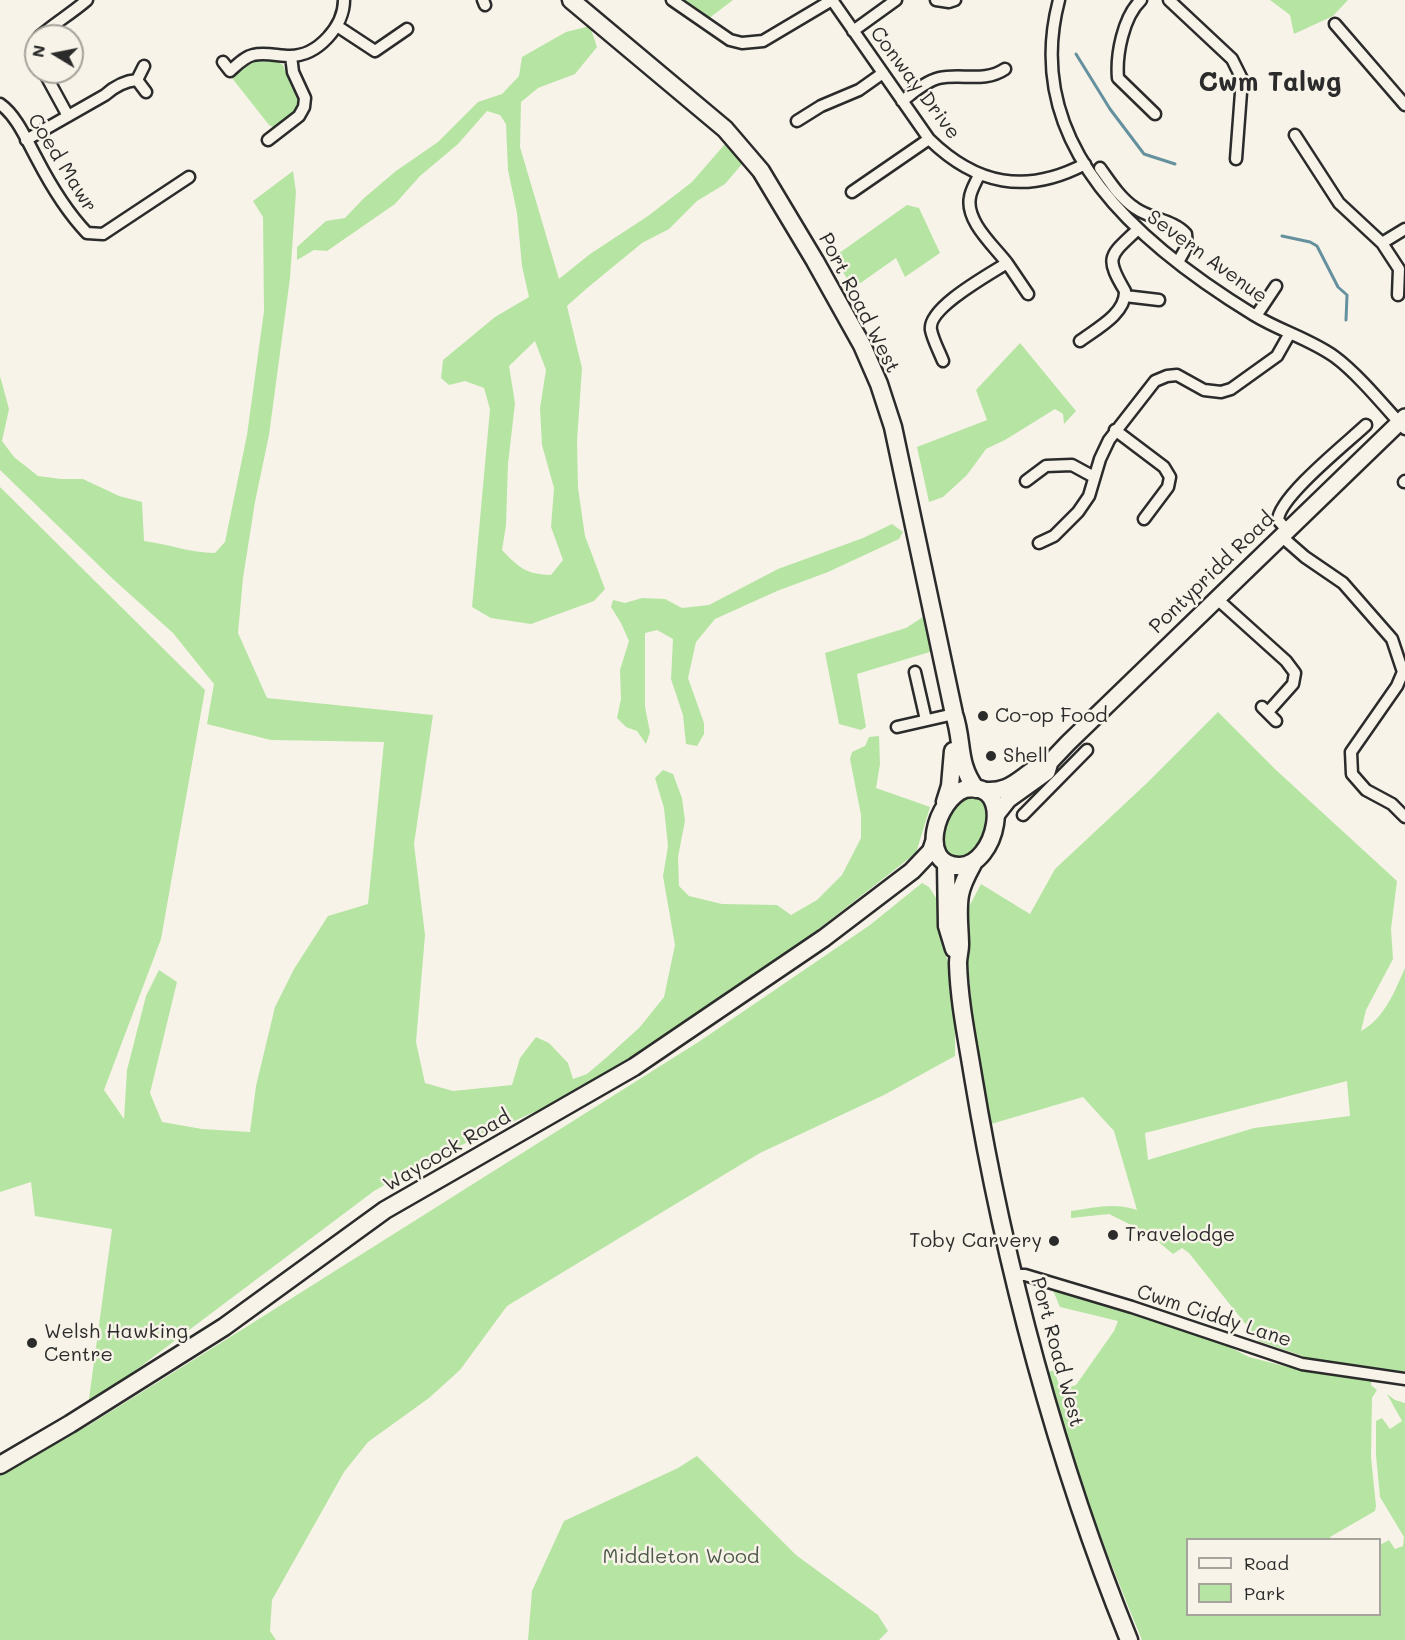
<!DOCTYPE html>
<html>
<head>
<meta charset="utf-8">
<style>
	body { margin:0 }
	#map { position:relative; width:1405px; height:1640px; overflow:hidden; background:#f7f3e8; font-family:Mali,sans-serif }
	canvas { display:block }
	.legend { position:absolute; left:1186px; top:1538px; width:195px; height:78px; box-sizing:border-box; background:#f7f3e8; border:2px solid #a5a39c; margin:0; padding:8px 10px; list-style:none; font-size:18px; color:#2b2b2b }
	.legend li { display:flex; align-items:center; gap:12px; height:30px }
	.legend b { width:30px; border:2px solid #a5a39c }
	.north { position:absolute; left:24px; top:24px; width:60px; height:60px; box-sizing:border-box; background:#f7f3e8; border:2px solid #a5a39c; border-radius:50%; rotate:280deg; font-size:16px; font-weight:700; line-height:24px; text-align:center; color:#2b2b2b }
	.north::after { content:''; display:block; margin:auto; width:21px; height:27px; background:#2b2b2b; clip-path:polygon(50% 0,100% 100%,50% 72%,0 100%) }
</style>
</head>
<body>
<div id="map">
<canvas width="1405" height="1640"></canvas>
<ul class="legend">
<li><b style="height:8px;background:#f7f3e8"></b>Road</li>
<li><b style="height:16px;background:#b6e5a3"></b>Park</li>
</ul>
<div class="north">N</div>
</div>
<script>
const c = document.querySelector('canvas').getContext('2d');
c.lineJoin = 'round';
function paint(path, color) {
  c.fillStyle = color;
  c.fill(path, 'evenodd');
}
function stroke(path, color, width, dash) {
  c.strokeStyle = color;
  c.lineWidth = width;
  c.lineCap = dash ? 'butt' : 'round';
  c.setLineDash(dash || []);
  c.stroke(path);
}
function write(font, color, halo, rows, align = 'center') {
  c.font = font + ' Mali,sans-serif';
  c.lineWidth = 5;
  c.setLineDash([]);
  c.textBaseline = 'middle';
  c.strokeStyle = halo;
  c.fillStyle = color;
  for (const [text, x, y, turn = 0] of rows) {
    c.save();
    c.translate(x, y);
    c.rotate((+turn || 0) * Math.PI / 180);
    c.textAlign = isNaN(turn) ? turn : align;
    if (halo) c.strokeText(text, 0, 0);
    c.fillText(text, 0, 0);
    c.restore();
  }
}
const green = new Path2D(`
	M 675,0 L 733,0 L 704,22 Z
	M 1270,0 L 1348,0 L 1333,16 L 1294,34 L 1290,15 Z
	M 590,26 L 597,47 L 575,74 L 538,88 L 521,102 L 520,147 L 559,279 L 590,254 L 648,216 L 692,182 L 725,144 L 742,164 L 725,184 L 697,201 L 669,229 L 642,243 L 586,289 L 567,306 L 582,368 L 577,441 L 578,488 L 585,536 L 605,589 L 594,601 L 531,624 L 491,618 L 472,607 L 490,409 L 484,388 L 465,381 L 449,385 L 441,378 L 443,360 L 495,317 L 529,297 L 522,266 L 517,213 L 508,170 L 506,124 L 500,115 L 487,111 L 458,144 L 420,176 L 395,204 L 327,251 L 314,250 L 297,260 L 297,247 L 326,221 L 345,218 L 364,198 L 396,171 L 438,142 L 478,102 L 502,94 L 519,76 L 522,57 L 566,32 ZM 535,341 L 546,370 L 540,408 L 542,445 L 554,488 L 551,527 L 563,560 L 551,575 C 526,574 519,568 502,550 L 506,525 L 508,464 L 515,403 L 509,366 Z
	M 257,61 L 278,62 L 283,65 L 292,88 L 299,94 L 300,102 L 298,111 L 275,128 L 269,125 L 232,78 L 248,65 Z
	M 293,171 L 296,192 L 290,278 L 269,435 L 255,502 L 243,578 L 238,633 L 267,698 L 433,715 L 414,844 L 425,935 L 416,1042 L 425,1083 L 453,1091 L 512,1085 L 520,1058 L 536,1037 L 549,1043 L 568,1063 L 573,1079 L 587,1074 L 607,1057 L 640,1027 L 664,997 L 675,945 L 663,876 L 668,846 L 664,808 L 655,778 L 663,770 L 673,774 L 682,798 L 685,821 L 678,857 L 679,886 L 689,896 L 722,904 L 777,905 L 791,915 L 817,900 L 842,875 L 861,838 L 861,815 L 850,759 L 852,752 L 865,746 L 869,737 L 879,736 L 880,764 L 876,788 L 930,807 L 916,853 L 784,956 L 576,1093 L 433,1158 L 374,1191 L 88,1406 L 112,1229 L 35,1216 L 31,1182 L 0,1192 L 0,487 L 205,690 L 161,939 L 104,1090 L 124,1119 L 127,1070 L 146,996 L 159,970 L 177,982 L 150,1093 L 162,1122 L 202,1129 L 250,1132 L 256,1086 L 275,1007 L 294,969 L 328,916 L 368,904 L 384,742 L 271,740 L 207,724 L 214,684 L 173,633 L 114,580 L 0,470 L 0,376 L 9,409 L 2,441 L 14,457 L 38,476 L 61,479 L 83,479 L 119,496 L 142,502 L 144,541 C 169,544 190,553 215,553 L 225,542 L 247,435 L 264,311 L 263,217 L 253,201 Z
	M 907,205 L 919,208 L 940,253 L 905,277 L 896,258 L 852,289 L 835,256 Z
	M 1020,343 L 1076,411 L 1064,424 L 1063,414 L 1055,409 L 1005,440 L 986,449 L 967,475 L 943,497 L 929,502 L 917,447 L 987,420 L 976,390 Z
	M 892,524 L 903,532 L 899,539 L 828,572 L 777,591 L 715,619 L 696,642 L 688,678 L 704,723 L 704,734 L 697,746 L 686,744 L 683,715 L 671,679 L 673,639 L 657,630 L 645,633 L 645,707 L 650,732 L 646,744 L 637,731 L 626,727 L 617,718 L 621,699 L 620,670 L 629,641 L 621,623 L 611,607 L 613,600 L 625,603 L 642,598 L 665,599 L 682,608 L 709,605 L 778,569 L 863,538 Z
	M 923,617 L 933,651 L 857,674 L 866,727 L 861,730 L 839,724 L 825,653 L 906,628 Z
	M 1218,712 L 1276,770 L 1397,881 L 1391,929 L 1393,959 L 1366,1010 L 1361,1031 C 1384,1019 1395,991 1405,968 L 1405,1372 L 1375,1371 L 1317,1361 L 1259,1341 L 1189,1253 L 1182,1248 L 1173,1254 L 1149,1234 L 1109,1214 L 1071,1218 L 1071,1211 C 1093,1208 1115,1202 1137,1210 L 1114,1131 L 1083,1097 L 991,1124 L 974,1036 L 964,916 L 981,884 L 1030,914 L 1055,869 L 1147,783 ZM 1347,1081 L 1350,1116 L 1254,1128 L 1148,1160 L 1145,1133 Z
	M 966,795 L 981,797 L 990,810 L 985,835 L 971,856 L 958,860 L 945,853 C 936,825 946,813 966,795 Z
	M 922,883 L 929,887 L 938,901 L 938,930 L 951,972 L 955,1021 L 955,1056 L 884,1095 L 760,1153 L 507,1306 L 460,1370 L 429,1398 L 368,1442 L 344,1472 L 272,1600 L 270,1631 L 276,1640 L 0,1640 L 0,1475 L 89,1425 L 227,1339 L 700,1041 L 870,925 Z
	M 1052,1288 L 1093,1299 L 1214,1339 L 1249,1357 L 1303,1371 L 1372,1379 L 1371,1385 L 1377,1390 L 1372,1398 L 1371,1457 L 1376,1506 L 1375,1511 L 1330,1537 L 1331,1539 L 1188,1540 L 1188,1614 L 1380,1614 L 1380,1545 L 1389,1540 L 1395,1549 L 1403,1546 L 1404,1537 L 1380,1497 L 1376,1455 L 1376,1421 L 1382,1418 L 1390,1429 L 1402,1421 L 1387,1394 L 1395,1400 L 1405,1403 L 1405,1640 L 1142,1640 C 1106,1553 1072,1464 1045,1373 L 1054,1370 L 1061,1390 L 1076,1385 L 1114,1331 L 1118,1321 L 1060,1307 Z
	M 697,1456 L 796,1555 L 878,1615 L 888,1631 L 879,1640 L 528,1640 L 532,1591 L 564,1521 L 678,1468 Z`);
const stream = new Path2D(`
	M 1076,54 L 1110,109 L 1144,154 L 1175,164
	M 1282,236 L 1310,242 L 1317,246 L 1338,287 L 1347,295 L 1346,320`);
const minor = new Path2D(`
	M 483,0 L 485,5
	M 672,0 L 730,40 L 742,43 L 763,41 L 832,0 L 929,139 C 976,185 1026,195 1085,164
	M 936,0 L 949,2 L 955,0
	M 1059,0 C 1020,147 1143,247 1254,315 C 1280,331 1310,339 1335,357 C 1358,374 1385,407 1405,429
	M 1141,0 C 1123,17 1116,55 1118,78 L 1155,114
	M 1169,0 L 1232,59 L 1242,79 L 1236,159
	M 1335,24 L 1405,105
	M 337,26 L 375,51 L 407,29
	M 853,31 L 896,0
	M 40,36 C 55,23 72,13 87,0
	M 223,62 L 230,71 C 237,65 244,57 253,55 C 265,52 278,56 290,56 C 318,56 344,26 344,0
	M 44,72 L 68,116
	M 137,80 L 144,66
	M 902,101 C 913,93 926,81 939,78 C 962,73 984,83 1005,69
	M 0,104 C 17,116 27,141 37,159 C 51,186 66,211 87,233 L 103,234 L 189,177
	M 797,121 L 821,106 L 859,90 L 883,73
	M 1295,135 L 1339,203 L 1382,243 L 1399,269 L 1398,295
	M 26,140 L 105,95 C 115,86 124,81 137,80 L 146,92
	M 268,140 L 299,116 L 304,107 L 305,98 L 293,72 L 291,56
	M 1100,168 C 1110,182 1120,198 1135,208 C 1150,219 1174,220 1186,234 L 1187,246 L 1178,262
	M 852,192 L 929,139
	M 1382,243 L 1405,229
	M 1007,263 L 1028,294
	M 1125,296 L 1159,300
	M 1256,316 L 1276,286
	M 1080,341 C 1096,329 1126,314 1125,291 C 1104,256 1110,256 1137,230
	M 943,361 C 939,351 933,340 931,330 C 927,308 990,274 1007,263 C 994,246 965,221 970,197 C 971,190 976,182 979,175
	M 1115,430 L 1164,467 L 1170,477 L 1168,487 L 1144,519
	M 1026,481 L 1046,466 L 1072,465 L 1094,477
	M 1404,482 L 1405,481
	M 1287,530 L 1278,520 C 1279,497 1347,443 1366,425
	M 1281,536 L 1305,557 L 1343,583 L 1392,639 L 1403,672 L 1397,686 L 1351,752 L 1352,774 L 1366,790 L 1392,804 L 1405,817
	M 1039,543 L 1054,536 L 1078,512 L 1089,496 L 1100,459 L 1109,440 L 1155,381 L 1167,376 L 1177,375 L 1204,390 L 1221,392 L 1231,389 L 1277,356 L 1290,333
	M 1216,598 L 1286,661 L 1295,673 L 1293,684 L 1268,712
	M 915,672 L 926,720
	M 1262,707 L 1276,721
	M 897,727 L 954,714
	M 1023,815 L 1087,750
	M 1015,1275 L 1025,1275 L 1132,1307 L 1302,1364 L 1405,1379`);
const secondary = new Path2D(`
	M 981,790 C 1015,795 1023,769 1050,762
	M 997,814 L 1008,800 L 1047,772 L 1050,762 L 1068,743 L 1405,417`);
const primary = new Path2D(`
	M 571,0 L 725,129 L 761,171 L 815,261 L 862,345 L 879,384 L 893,427 L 954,714 C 964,744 956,761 976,789
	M 965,789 C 1016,779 996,867 959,866 C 917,865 936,799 965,789 Z
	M 945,802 L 950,786 L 953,751
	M 974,862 C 968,873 962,883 960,895 C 957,912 960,929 960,945 C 960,951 958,957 958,963 C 959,1001 967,1039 973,1076 C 1004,1264 1057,1463 1129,1640
	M 946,863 L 947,926 L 954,949
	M 0,1465 L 70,1424 L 224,1327 L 385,1210 L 634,1067 L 824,938 L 912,871 L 931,851 L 934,842`);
const markers = [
	[983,716,6,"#2b2b2b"],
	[991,756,6,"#2b2b2b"],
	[1113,1235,6,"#2b2b2b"],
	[1054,1241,6,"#2b2b2b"],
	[32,1343,6,"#2b2b2b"]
];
const streetNames = [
	["Conway Drive",915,83,53],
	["Coed Mawr",62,163,58],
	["Severn Avenue",1207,257,36],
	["Port Road West",859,303,63],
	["Pontypridd Road",1212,573,-44],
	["Waycock Road",447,1151,-30],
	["Cwm Ciddy Lane",1214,1316,18],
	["Port Road West",1057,1352,75]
];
const poiNames = [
	["Co-op Food",995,716],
	["Shell",1003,756],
	["Travelodge",1125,1235],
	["Toby Carvery",1042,1241,"right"],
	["Welsh Hawking",44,1332],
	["Centre",44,1355]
];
const parkNames = [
	["Middleton Wood",681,1557]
];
const districtNames = [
	["Cwm Talwg",1270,83]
];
paint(green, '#b6e5a3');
stroke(stream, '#65919f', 3);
stroke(minor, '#2b2b2b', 15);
stroke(secondary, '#2b2b2b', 20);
stroke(primary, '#2b2b2b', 21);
stroke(minor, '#f7f3e8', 10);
stroke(secondary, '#f7f3e8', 15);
stroke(primary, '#f7f3e8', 16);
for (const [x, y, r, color] of markers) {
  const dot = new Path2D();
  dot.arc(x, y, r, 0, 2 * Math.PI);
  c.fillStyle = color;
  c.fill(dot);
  stroke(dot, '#f7f3e8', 2);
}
write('20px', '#2b2b2b', '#f7f3e8', streetNames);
write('20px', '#2b2b2b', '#f7f3e8', poiNames, 'left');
write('20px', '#4e5a49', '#f7f3e8', parkNames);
write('bold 26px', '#2b2b2b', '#f7f3e8', districtNames);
</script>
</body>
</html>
